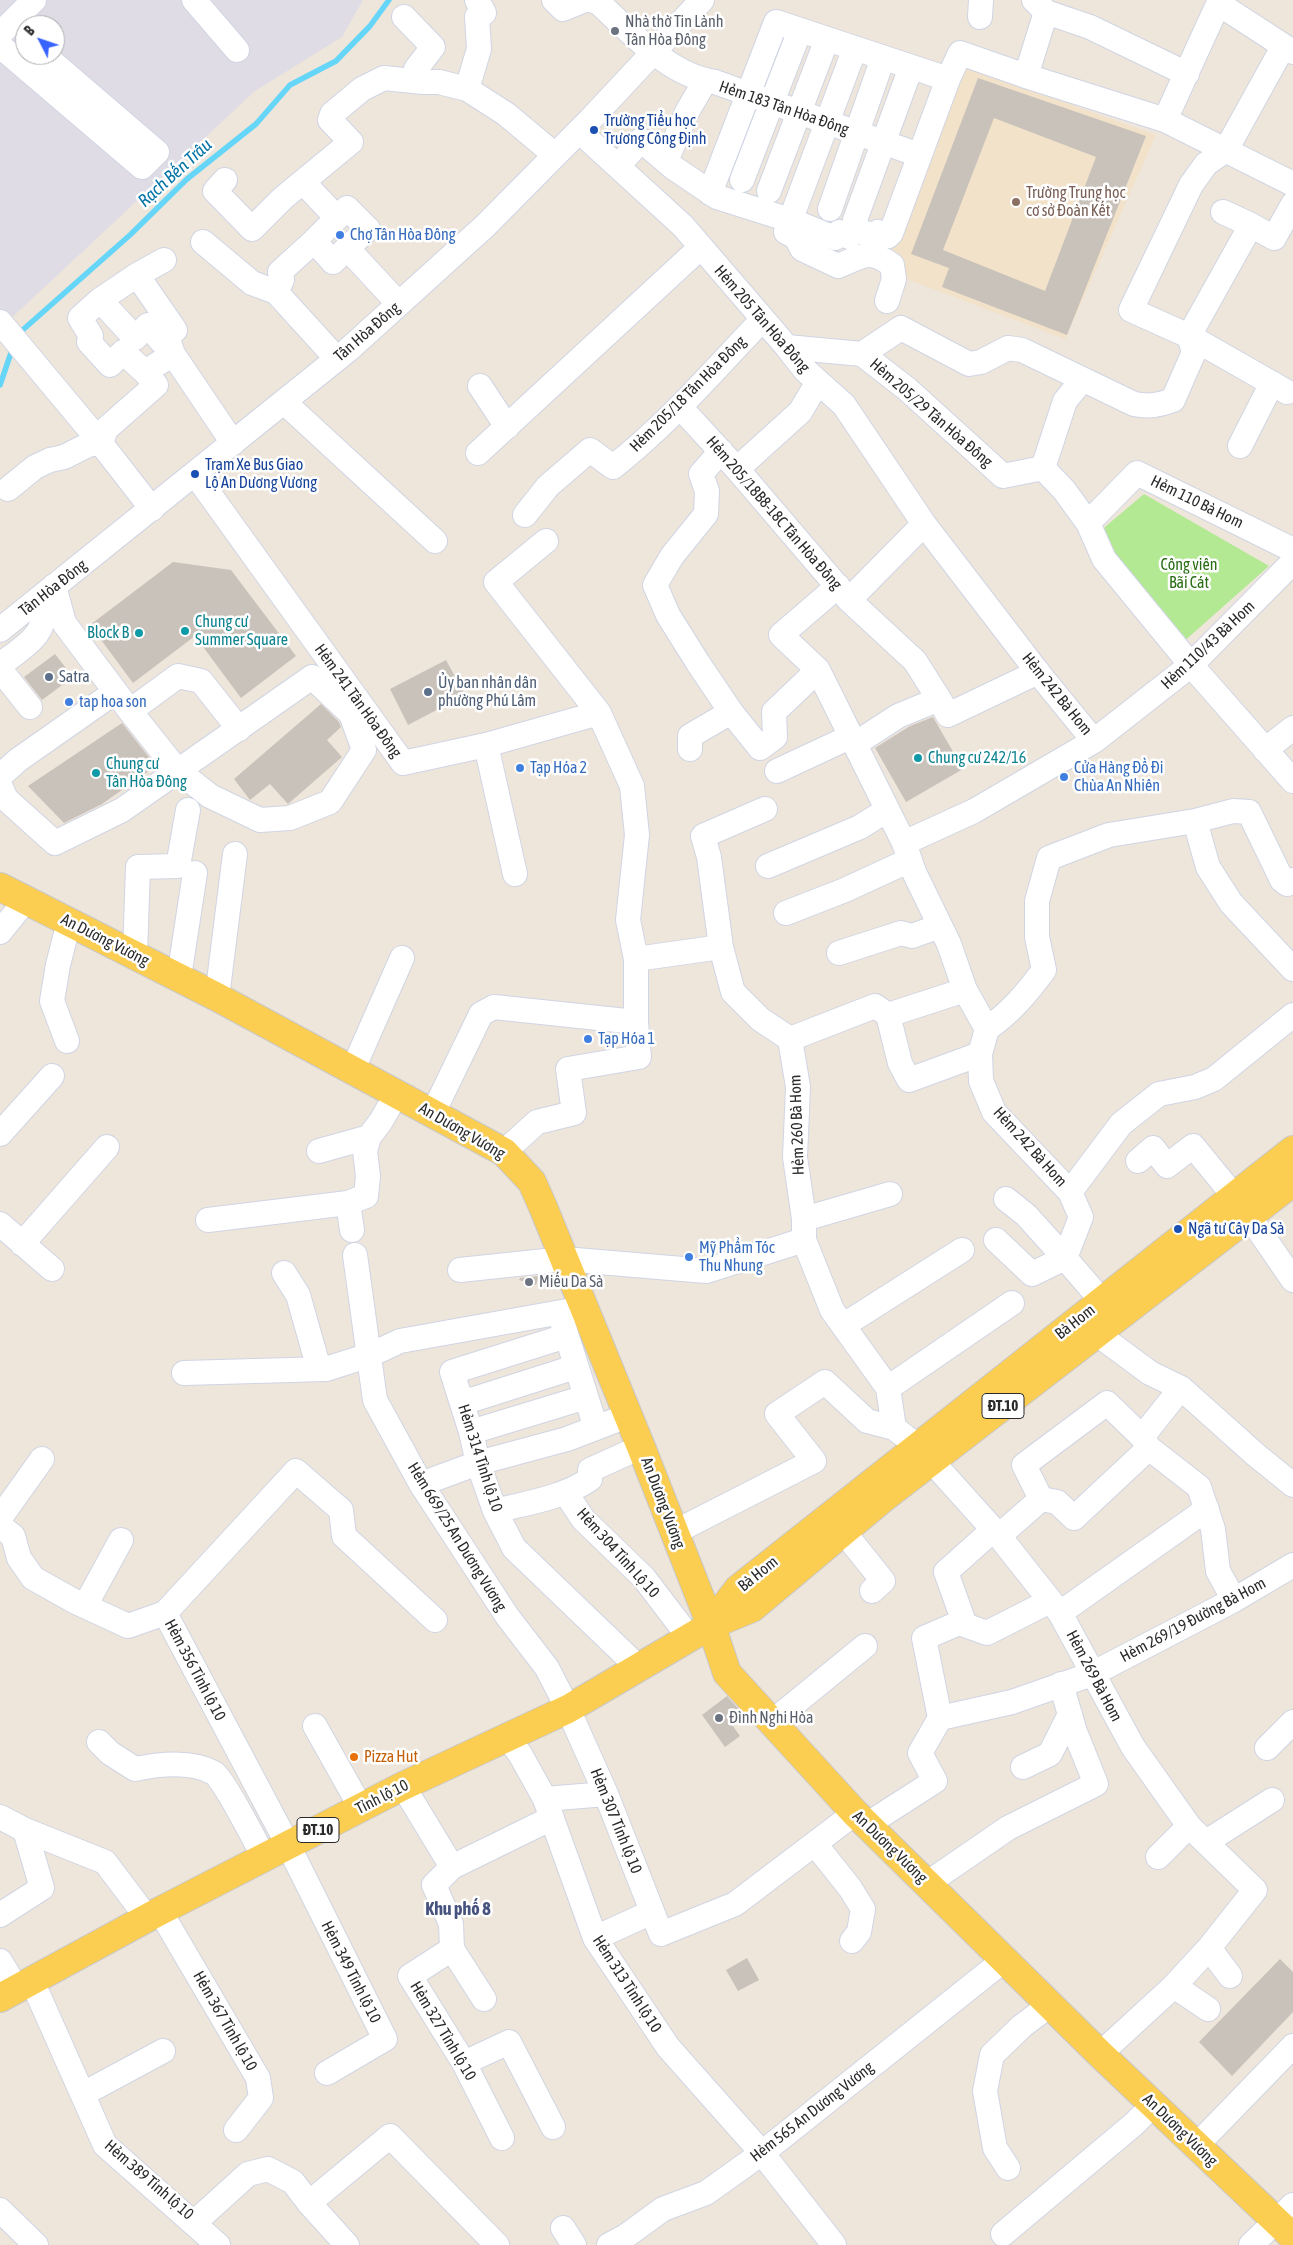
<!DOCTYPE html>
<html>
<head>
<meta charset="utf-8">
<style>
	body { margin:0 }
	#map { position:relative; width:1293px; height:2245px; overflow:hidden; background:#eee5db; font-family:"Asap Condensed",sans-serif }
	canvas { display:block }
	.north { position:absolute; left:15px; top:15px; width:50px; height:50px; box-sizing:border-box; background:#fff; border:1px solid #aaa; border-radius:50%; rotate:311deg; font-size:14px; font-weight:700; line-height:20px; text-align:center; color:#2a2a2a }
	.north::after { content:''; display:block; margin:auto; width:18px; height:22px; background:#3763ff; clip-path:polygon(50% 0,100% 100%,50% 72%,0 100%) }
</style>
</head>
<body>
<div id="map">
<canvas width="1293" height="2245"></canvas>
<div class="north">B</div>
</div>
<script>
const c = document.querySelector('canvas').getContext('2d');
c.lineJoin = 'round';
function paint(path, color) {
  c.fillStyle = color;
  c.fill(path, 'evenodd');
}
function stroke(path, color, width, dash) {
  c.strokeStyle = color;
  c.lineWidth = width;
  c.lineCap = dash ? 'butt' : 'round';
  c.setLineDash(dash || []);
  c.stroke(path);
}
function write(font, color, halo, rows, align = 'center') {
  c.font = font + ' "Asap Condensed",sans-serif';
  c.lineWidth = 5;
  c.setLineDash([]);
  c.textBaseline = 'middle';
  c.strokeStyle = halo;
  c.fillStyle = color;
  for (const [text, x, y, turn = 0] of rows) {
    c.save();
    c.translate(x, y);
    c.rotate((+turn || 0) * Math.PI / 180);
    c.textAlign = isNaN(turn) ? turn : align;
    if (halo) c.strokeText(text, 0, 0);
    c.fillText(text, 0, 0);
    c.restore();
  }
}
const industrial = new Path2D(`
	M 0,0 L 363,0 L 342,37 L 255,91 L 5,324 L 0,337 ZM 25,25 L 55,25 L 55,55 L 25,55 Z`);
const education = new Path2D(`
	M 956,64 L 1156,135 L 1065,339 L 880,269 Z`);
const green = new Path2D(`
	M 1144,494 L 1269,566 L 1181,644 L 1099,532 Z`);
const stream = new Path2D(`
	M 17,335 L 130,235 L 187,179 L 256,124 L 290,85 L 336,61 L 370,26 L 389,0
	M 0,385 L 13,347`);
const building = new Path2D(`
	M 978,78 L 1146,136 L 1067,335 L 942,287 L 949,268 L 911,254 ZM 994,118 L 1096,157 L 1045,291 L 943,250 Z
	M 173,562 L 231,570 L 296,656 L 241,698 L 195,636 L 133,683 L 90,625 Z
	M 55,654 L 73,677 L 42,700 L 24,677 Z
	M 446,660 L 465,695 L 408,725 L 390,689 Z
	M 321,704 L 339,722 L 341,727 L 327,740 L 342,757 L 288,804 L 270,784 L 250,800 L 234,779 Z
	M 933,717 L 963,769 L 906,802 L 875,748 L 910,726 Z
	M 122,723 L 156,766 L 102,804 L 64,823 L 28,786 Z
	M 539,1276 L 536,1285 L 519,1280 L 520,1278 Z
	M 727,1696 L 742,1713 L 730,1722 L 740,1736 L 725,1747 L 702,1715 Z
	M 747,1958 L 759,1980 L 738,1991 L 726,1970 Z
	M 1280,1959 L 1293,1972 L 1293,2012 L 1232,2076 L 1199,2042 Z`);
const minor = new Path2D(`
	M 194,0 L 237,50
	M 554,0 L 563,9 L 585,0
	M 590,0 L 598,2 C 630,32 670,76 715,82 L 919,155
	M 1034,0 L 1046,12 L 1090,27 L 1187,74
	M 1219,4 L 1293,52
	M 1046,12 L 1026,76 L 1165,120 L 1293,184
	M 404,17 L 433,47 L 416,69 L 423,82
	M 980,17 L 981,0
	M 0,34 L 34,0
	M 0,46 L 142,167 L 157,152 L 44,55
	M 1283,47 L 1226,150 L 1206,164 L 1191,185 L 1131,310 L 1189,336 L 1287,392
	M 855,48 L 786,232 L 796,237 L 802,249 L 838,266 C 864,256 868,248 892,265 L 894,279 L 887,301
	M 467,89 L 479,49 L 477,17 L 484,13 L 477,0
	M 1165,120 L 1220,0
	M 579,131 L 683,226 L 787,347 L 805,370 L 844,405 L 924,524 L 1040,675 L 1094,741
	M 666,161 L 687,112 L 705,81
	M 618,166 L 641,140 L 674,168 L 717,197 L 793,221 L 835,238 L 839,232 L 849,237 L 853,229 L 874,236 L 878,232 L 885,235
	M 225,180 L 215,191 L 252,229 L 283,198 L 351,142 L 330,120 L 332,114 L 362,89 L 384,78 L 423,82 L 439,82 L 467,89 L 506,114 L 555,155
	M 742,180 L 800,30
	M 304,183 L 337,218
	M 769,191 L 827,39
	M 710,193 L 776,22 L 948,79
	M 830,209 L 883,58
	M 1223,212 L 1251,225 L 1274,238 L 1293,204
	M 855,220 L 911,67
	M 885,235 L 888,236 L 891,233 L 948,79 L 960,53 L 1026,76
	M 203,242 L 252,283 L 276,292 L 337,359
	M 347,248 L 333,262 L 314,241 L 347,208 L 368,229 L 347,248 L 399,304
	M 137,275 L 100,300 L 80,318 L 91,336 L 89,342 L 110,365 L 123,352 L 145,372
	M 276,292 L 282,280 L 280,272 L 314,241
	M 100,300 L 135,338 L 148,325 L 161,341 L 175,330 L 137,275 L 164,260
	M 0,322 L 96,437 L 152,509
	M 168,339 L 173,354 L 233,443
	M 787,347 L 862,354 L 907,389 L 1003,476 L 1043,468
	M 862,354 L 901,328 L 969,364 L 981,362 L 1008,348 L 1022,350 L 1134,404 C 1149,407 1159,405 1173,400 L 1194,352 L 1189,336 L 1251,225
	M 480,386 L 507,427
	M 284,402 L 435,541
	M 680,407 L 737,469 L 849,600 L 915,661 L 939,699 L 898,716 L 855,744
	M 1240,446 L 1272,383
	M 721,451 L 701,474 L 707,491 L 706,514 L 672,556 L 655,585 L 668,615 L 698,663 L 731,712 L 760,748 L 775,737 L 774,712 L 818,670
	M 478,453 L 701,247
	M 1043,468 L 1064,490 L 1088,523 L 1104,559 L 1191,665 L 1293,781
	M 1043,468 L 1065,401 L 1082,380
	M 737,469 L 800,412 L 818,382
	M 195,474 L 403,763 L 486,745 L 599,713
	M 8,489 L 35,467 L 50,460 L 64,457 L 88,445 L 101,443 L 106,429 L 156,385 L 145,372 L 173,354
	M 525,515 L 548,486 L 590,450 L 613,467 C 668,424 714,370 762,320
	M 1088,523 L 1137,473 L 1293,550
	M 838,586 L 781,635 L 818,670 L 904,843 L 914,872 L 949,944 L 965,990 L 987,1029 L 980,1054 L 981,1081 L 994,1112 L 1070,1192 L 1081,1217 L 1065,1258 L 1102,1301
	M 849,600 L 924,524
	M 0,630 L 348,350 L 485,226 L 590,120 L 702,0
	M 0,665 C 11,656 48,634 41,617 C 39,613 34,609 31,605
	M 0,674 L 7,678 L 30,707
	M 939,699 L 948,715 L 1038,672
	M 130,711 L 178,676 L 201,681 L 239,729
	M 486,745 L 515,874
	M 690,749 L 690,736 L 731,712
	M 1265,750 L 1293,728
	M 777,771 L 852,736
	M 0,776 L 18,760 L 115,692
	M 0,785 L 6,799 L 55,843 L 122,810 L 312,677 L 351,714 L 364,750 L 330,802 L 290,818 L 260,820 L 210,796 L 177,770 L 130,711 L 64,623 L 54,586
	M 765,809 L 703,836 L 709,857 L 721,947 L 733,992 L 760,1019 L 790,1039 L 798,1087 L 795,1157 L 804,1219 L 804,1240 L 832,1310 L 888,1388 L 894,1428 L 919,1447 L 999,1536 L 1060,1613 L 1133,1747 L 1189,1826 L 1255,1890 L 1209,1948 L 1174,1986 L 1100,2054
	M 1195,821 L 1233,811 L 1249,812 L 1282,880 L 1287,884 L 1293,880
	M 904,843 L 974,811 L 1094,741 L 1191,665 L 1293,562
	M 768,866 L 860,827 L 887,810
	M 786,913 L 845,890 L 910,860
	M 0,932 L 26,900
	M 839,953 L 901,933 L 912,936 L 940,926
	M 135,955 L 138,867 L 178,866 L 188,810
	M 636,959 L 721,947
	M 179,977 L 195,873
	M 217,997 L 235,854
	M 888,1015 L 965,990
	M 987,1029 C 1011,1012 1027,993 1044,970 L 1037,937 L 1037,901 L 1049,858 L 1109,835 L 1195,821 L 1208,867 L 1231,903 L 1293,969
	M 790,1039 L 875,1006 L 888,1015 L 900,1063 L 909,1080 L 980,1054
	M 67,1041 L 52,1001 L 58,965 L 69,922
	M 353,1069 L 402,958
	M 433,1113 L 481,1014 L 494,1007 L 636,1022
	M 0,1134 L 52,1076
	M 319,1151 L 369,1137
	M 504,1152 L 537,1122 L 574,1113 L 568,1069 L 639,1057 L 636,1022 L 636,959 L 628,920 L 637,835 L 632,786 L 599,713 L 496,582 L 546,541
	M 1138,1161 L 1153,1148 L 1167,1166 L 1193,1146 L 1234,1196
	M 1070,1192 L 1121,1124 L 1159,1094 L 1195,1087 L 1214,1079 L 1293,1015
	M 348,1203 L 352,1230
	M 1249,1216 L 1293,1280
	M 804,1219 L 890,1194
	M 208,1220 L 348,1203 L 366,1196 L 368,1176 L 365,1151 L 369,1137 L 381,1121 L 396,1095
	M 0,1224 L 52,1269
	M 996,1240 L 1032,1274 L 1065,1258 L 1026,1215 L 1006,1199
	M 22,1244 L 107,1147
	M 355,1255 L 375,1400 L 421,1484 L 507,1616 L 547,1668 L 568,1709 L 606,1794 L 661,1934 L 735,1904 L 855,1813
	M 460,1270 L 564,1259 L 706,1271 L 804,1240
	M 284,1273 L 298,1295 L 319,1369
	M 562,1321 L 596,1428
	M 844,1325 L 962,1250
	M 1096,1333 L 1150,1373 L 1181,1388 L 1256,1455 L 1293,1485
	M 566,1336 L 452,1372 L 471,1432 L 478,1463 L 495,1511 L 514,1548 L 639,1668
	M 184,1373 L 326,1369 L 370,1355 L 400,1341 L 584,1308
	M 888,1388 L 1012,1303
	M 462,1403 L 575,1367
	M 471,1432 L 586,1397
	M 1142,1437 L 1181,1388
	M 421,1484 L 478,1463 L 567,1439 L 627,1416
	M 565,1492 L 583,1519 L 644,1578 L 689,1637
	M 1041,1499 L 1024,1465 L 1107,1403 L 1142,1437 L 1149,1448 L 1199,1487 L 1213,1529 L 1218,1571 L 1234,1600
	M 495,1511 C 526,1503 563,1498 590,1479 L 590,1470 L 641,1447
	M 0,1518 L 42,1459
	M 0,1526 L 13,1536 L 19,1558 L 33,1578 L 74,1601 L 128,1626 L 165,1613
	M 843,1531 L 883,1581 L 872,1591
	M 675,1532 L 814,1461 L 777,1414 L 825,1382 L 867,1421 L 894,1428
	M 999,1536 L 1041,1499 L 1057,1502 L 1074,1518 L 1149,1448
	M 85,1606 L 121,1540
	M 1060,1613 L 1207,1509
	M 965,1625 L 946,1572 L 993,1530
	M 940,1718 L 1012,1702 L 1092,1674 L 1234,1600 L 1293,1565
	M 940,1718 L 924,1638 L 959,1623 L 987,1633 L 1050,1601
	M 772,1722 L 865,1646
	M 315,1726 L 361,1808
	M 507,1737 L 520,1754 L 545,1799 L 595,1938 L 668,2047 L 762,2153 L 834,2245
	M 99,1742 L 110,1753 L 135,1769 C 159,1764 191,1760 214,1773 C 223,1778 257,1844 264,1858
	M 1267,1748 L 1293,1722
	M 1023,1767 L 1050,1754 L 1070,1714
	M 403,1786 L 452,1867 L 434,1885 L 451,1924 L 452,1949 L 410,1976 L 464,2063 L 502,2138
	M 545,1799 L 606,1794
	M 0,1817 L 25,1830 L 105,1862 L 148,1919
	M 868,1824 L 935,1781 L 920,1753 L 940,1718
	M 1206,1842 L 1272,1800
	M 815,1844 L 850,1888 L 863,1909 L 859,1932 L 852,1941
	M 1158,1857 L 1189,1826
	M 452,1867 L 552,1818
	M 928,1883 L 1008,1828 L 1096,1784 L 1075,1732 L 1061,1684
	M 160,1911 L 258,2078 L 261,2098 L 236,2130
	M 0,1915 L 42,1888 L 25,1830
	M 595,1938 L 652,1912
	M 1209,1948 L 1230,1976
	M 452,1949 L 484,1999
	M 0,1961 L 17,1989
	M 32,1981 L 105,2145 L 218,2245
	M 1174,1986 L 1208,2009
	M 464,2063 L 509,2042 L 553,2127
	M 327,2073 L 385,2039 L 288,1845 L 165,1613 L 296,1471 L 341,1510 L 344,1536 L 435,1620
	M 83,2094 L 163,2051
	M 1196,2146 L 1293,2046
	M 1008,2168 L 995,2148 L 985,2091 L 992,2055 L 1022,2026 L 1050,2005
	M 309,2203 L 390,2136 L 497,2245
	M 0,2210 L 36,2245
	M 194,2223 L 248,2174 L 268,2169 L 293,2182 L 309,2203 L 347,2245
	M 563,2228 L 574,2245
	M 1003,2234 L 1134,2124 L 1153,2105
	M 609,2245 L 626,2236 L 663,2209 L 706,2193 L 762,2153 L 1004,1960
	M 1251,2245 L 1293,2205`);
const major = new Path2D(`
	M 0,887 L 217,997 L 504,1152 L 532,1182 L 543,1207 L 641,1447 L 711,1625 L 727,1673 L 855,1813 L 1100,2054 L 1293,2237
	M 712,1623 L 738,1589 L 1293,1150
	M 0,1998 L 160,1911 L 403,1786 L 568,1709 L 711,1625 L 752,1608 L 881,1500 L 1293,1182`);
const markers = [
	[615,31,5,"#6b7280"],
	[594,130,5,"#1a4fb4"],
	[1016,202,5,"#8d6e63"],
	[340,235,5,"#3f7fe0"],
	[195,474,5,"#1a4fb4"],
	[185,631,5,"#0f9aa8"],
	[139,633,5,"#0f9aa8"],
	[49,677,5,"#5c6f8a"],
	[428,692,5,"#5c6f8a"],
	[69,702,5,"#3f7fe0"],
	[918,758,5,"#0f9aa8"],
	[520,768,5,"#3f7fe0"],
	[96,773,5,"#0f9aa8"],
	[1064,777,5,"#3f7fe0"],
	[588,1039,5,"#3f7fe0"],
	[1178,1229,5,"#1a4fb4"],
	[689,1257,5,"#3f7fe0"],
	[529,1282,5,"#6b7280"],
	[719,1718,5,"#6b7280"],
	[354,1757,5,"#e8710a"]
];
const shields = [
	[1003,1406,42],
	[318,1830,42]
];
const shieldNames = [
	["ĐT.10",1003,1406],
	["ĐT.10",318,1830]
];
const worshipNames = [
	["Nhà thờ Tin Lành",625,22],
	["Tân Hòa Đông",625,40],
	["Miếu Da Sà",539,1282],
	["Đình Nghi Hòa",729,1718]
];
const streetNames = [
	["Hẻm 183 Tân Hòa Đông",784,108,19],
	["Hẻm 205 Tân Hòa Đông",762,319,49],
	["Tân Hòa Đông",367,332,-41],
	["Hẻm 205/18 Tân Hòa Đông",688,394,-45],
	["Hẻm 205/29 Tân Hòa Đông",931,413,41],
	["Hẻm 110 Bà Hom",1197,502,26],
	["Hẻm 205/18B8-18C Tân Hòa Đông",774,513,49],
	["Tân Hòa Đông",53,588,-38],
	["Hẻm 110/43 Bà Hom",1208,645,-43],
	["Hẻm 242 Bà Hom",1057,694,51],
	["Hẻm 241 Tân Hòa Đông",358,701,54],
	["An Dương Vương",105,940,27],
	["Hẻm 260 Bà Hom",797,1125,-92],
	["An Dương Vương",462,1131,30],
	["Hẻm 242 Bà Hom",1030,1147,48],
	["Bà Hom",1075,1322,-38],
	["Hẻm 314 Tỉnh lộ 10",480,1458,72],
	["An Dương Vương",663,1503,69],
	["Hẻm 669/25 An Dương Vương",457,1537,58],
	["Hẻm 304 Tỉnh Lộ 10",618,1553,48],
	["Bà Hom",758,1574,-39],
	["Hẻm 269/19 Đường Bà Hom",1193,1620,-28],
	["Hẻm 356 Tỉnh lộ 10",195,1670,62],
	["Hẻm 269 Bà Hom",1094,1676,62],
	["Tỉnh lộ 10",382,1797,-27],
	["Hẻm 307 Tỉnh lộ 10",616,1821,68],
	["An Dương Vương",890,1847,44],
	["Hẻm 349 Tỉnh lộ 10",351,1972,63],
	["Hẻm 313 Tỉnh lộ 10",627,1984,57],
	["Hẻm 367 Tỉnh lộ 10",225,2021,60],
	["Hẻm 327 Tỉnh lộ 10",443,2031,59],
	["Hẻm 565 An Dương Vương",812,2112,-38],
	["An Dương Vương",1180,2130,44],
	["Hẻm 389 Tỉnh lộ 10",149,2180,41]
];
const transitNames = [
	["Trường Tiểu học",604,121],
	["Trương Công Định",604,139],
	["Trạm Xe Bus Giao",205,465],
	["Lộ An Dương Vương",205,483],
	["Ngã tư Cây Da Sà",1188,1229]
];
const educationNames = [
	["Trường Trung học",1026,193],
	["cơ sở Đoàn Kết",1026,211]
];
const shopNames = [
	["Chợ Tân Hòa Đông",350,235],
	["tap hoa son",79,702],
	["Tạp Hóa 2",530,768],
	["Cửa Hàng Đồ Đi",1074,768],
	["Chùa An Nhiên",1074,786],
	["Tạp Hóa 1",598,1039],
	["Mỹ Phẩm Tóc",699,1248],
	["Thu Nhung",699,1266]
];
const parkNames = [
	["Công viên",1189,565],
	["Bãi Cát",1189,583]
];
const cultureNames = [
	["Chung cư",195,622],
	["Summer Square",195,640],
	["Block B",129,633,"right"],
	["Chung cư 242/16",928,758],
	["Chung cư",106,764],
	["Tân Hòa Đông",106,782]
];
const serviceNames = [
	["Satra",59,677],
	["Ủy ban nhân dân",438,683],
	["phường Phú Lâm",438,701]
];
const foodNames = [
	["Pizza Hut",364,1757]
];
const waterNames = [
	["Rạch Bến Trâu",175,173,-42]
];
const neighbourhoodNames = [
	["Khu phố 8",458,1909]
];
paint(industrial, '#dfdce5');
paint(education, '#f1e2c9');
paint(green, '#b3e993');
stroke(stream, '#66d6f8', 5.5);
paint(building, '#c9c2bb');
stroke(minor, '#d0d5e4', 26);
stroke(major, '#c8c8c8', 30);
stroke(minor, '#fff', 24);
stroke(major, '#fbce52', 28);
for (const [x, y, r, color] of markers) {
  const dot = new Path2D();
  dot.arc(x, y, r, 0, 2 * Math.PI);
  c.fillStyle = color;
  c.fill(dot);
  stroke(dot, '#fff', 2);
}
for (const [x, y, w] of shields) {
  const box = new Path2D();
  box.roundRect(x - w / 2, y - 12.5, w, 25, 4);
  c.fillStyle = '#fff';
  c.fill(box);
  stroke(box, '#2a2a2a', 1);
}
write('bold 15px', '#2a2a2a', null, shieldNames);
write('16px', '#5b616d', '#fff', worshipNames, 'left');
write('16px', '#2a2a2a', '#fff', streetNames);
write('16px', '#164399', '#fff', transitNames, 'left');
write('16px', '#785e54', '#fff', educationNames, 'left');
write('16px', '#366cbe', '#fff', shopNames, 'left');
write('16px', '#2a6d14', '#fff', parkNames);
write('16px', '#0d838f', '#fff', cultureNames, 'left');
write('16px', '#4e5e75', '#fff', serviceNames, 'left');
write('16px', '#c56008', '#fff', foodNames, 'left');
write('italic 18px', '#0374a6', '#fff', waterNames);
write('bold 18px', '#47537f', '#fff', neighbourhoodNames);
</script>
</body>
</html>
